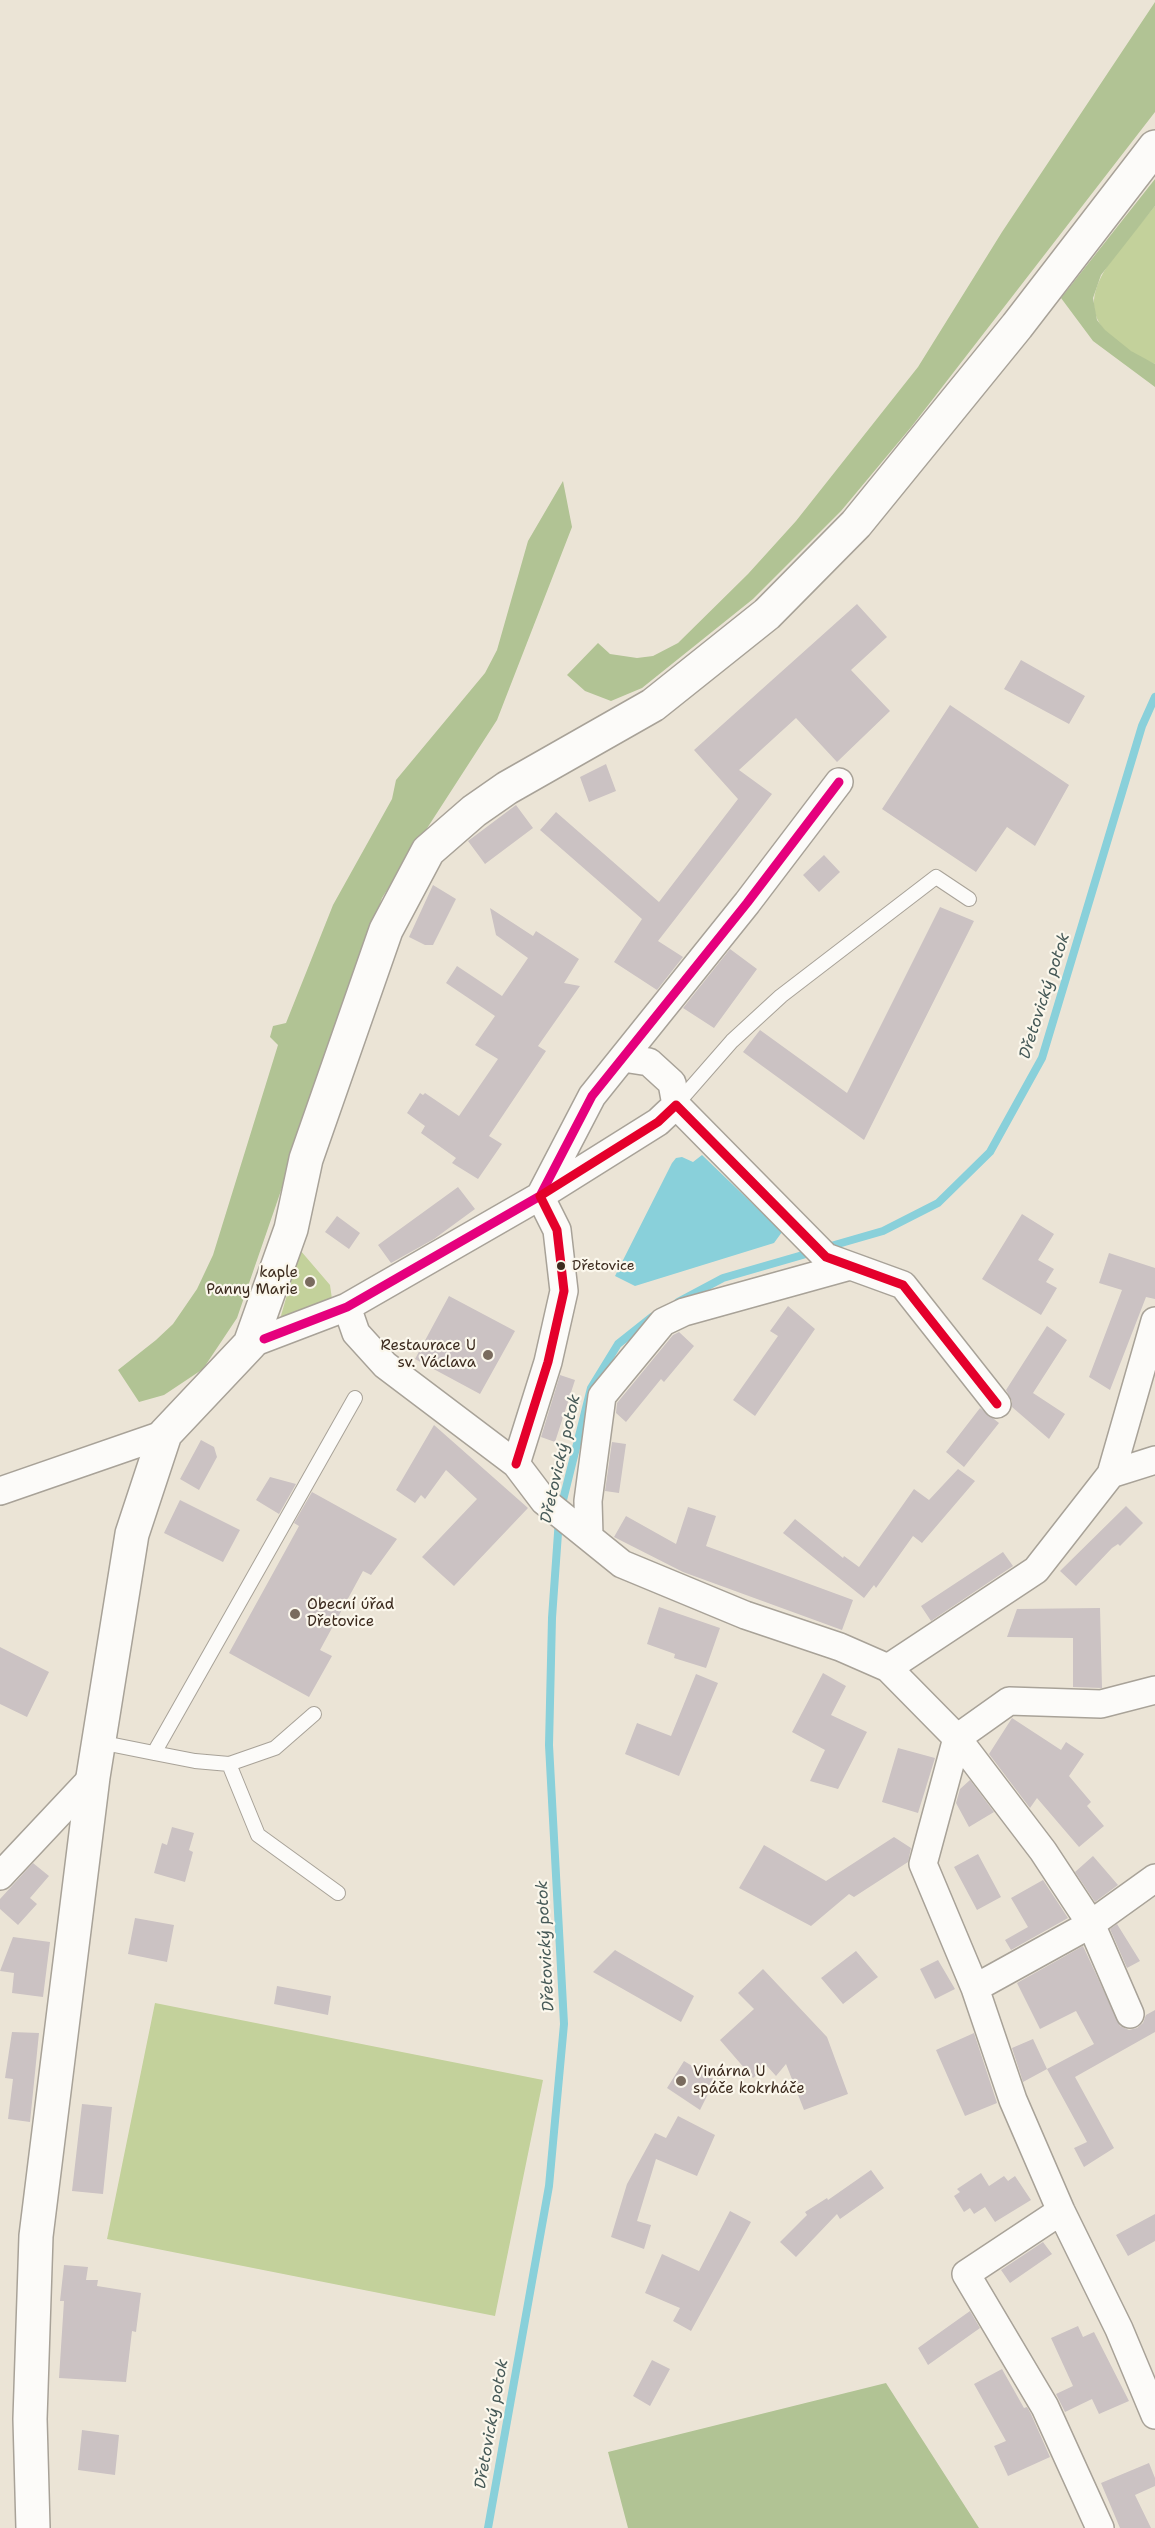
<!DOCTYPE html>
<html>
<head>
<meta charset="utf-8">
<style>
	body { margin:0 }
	canvas { display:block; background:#ebe4d6 }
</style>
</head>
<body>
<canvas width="1155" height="2528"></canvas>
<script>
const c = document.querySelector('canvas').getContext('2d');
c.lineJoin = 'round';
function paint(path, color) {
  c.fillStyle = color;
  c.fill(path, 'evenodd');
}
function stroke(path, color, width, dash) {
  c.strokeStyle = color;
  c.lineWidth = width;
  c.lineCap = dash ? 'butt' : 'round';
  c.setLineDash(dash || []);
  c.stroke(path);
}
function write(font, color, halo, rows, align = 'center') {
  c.font = font + ' "Shantell Sans",sans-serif';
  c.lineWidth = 4.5;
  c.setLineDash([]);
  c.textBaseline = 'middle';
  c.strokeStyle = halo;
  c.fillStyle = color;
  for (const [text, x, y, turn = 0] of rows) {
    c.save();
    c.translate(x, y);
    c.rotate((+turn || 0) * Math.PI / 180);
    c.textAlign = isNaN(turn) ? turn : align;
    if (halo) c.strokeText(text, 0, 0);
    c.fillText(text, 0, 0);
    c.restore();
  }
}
const green = new Path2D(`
	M 1155,206 L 1155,364 C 1048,316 1104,269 1155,206 Z
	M 300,1250 L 330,1285 L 332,1299 L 280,1319 Z
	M 155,2003 L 543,2080 L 495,2316 L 107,2239 Z`);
const forest = new Path2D(`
	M 1155,2 L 1155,112 L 912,426 L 841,511 L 753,599 L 642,688 L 611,701 L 585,691 L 567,675 L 598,643 L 610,654 L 637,658 L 653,656 L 678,643 L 748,574 L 796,521 L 918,367 L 1002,232 Z
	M 1155,179 L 1155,206 L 1101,275 L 1093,298 L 1097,320 L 1105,330 L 1131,351 L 1155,364 L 1155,387 L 1093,341 L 1061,298 Z
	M 563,481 L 572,527 L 497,720 L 382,898 L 237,1318 L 203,1369 L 164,1395 L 139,1402 L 118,1370 L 156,1340 L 173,1324 L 197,1289 L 213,1255 L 278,1045 L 270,1037 L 273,1026 L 286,1023 L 333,905 L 392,799 L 396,780 L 485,673 L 497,650 L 528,541 Z
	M 886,2383 L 979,2528 L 628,2528 L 608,2452 Z`);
const water = new Path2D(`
	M 702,1155 L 782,1232 L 774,1243 L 635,1286 L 615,1276 L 672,1163 L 676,1158 L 682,1157 L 693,1162 Z`);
const stream = new Path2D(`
	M 824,1248 L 883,1231 L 938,1203 L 990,1152 L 1042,1058 L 1142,726 L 1155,697
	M 678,1302 L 723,1278 L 813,1252
	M 561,1508 L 591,1388 L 618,1344 L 652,1317
	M 488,2528 L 549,2186 L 564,2024 L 549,1745 L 552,1618 L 559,1519`);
const building = new Path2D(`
	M 857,604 L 887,637 L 851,670 L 890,711 L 837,762 L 796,718 L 739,770 L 772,794 L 658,941 L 683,957 L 657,990 L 614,962 L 642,919 L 540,830 L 556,812 L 659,902 L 738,799 L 694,750 Z
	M 1021,660 L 1085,696 L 1069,724 L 1004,689 Z
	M 950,705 L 1069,785 L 1035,846 L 1007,827 L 976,872 L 882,809 Z
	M 606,764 L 616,791 L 589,802 L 580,777 Z
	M 516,805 L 533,828 L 485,864 L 468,841 Z
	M 824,855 L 840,872 L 819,892 L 803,875 Z
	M 433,885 L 456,899 L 433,945 L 425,945 L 409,937 Z
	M 940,907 L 974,921 L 864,1140 L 743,1052 L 760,1030 L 847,1093 Z
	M 490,908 L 533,936 L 536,931 L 579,959 L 564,983 L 580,986 L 538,1046 L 546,1051 L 489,1136 L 502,1144 L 478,1179 L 452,1163 L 456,1158 L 421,1133 L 425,1126 L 407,1113 L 420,1093 L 423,1095 L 425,1093 L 459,1116 L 498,1059 L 475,1045 L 495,1016 L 446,983 L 457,966 L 502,996 L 528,958 L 496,935 Z
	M 730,949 L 757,969 L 714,1028 L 683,1008 Z
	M 458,1187 L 475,1209 L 434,1239 L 391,1263 L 378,1245 Z
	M 1022,1214 L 1054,1234 L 1038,1260 L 1054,1269 L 1046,1282 L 1057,1288 L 1041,1315 L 982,1279 Z
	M 337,1216 L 360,1233 L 349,1249 L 325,1232 Z
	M 1109,1253 L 1155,1268 L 1155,1299 L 1146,1297 L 1110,1390 L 1089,1377 L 1122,1290 L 1099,1283 Z
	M 449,1296 L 515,1331 L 480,1394 L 415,1359 Z
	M 788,1306 L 815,1329 L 755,1416 L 733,1400 L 778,1336 L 770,1331 Z
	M 1047,1326 L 1067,1340 L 1033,1393 L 1065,1414 L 1049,1439 L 1012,1407 L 1012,1401 L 1006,1390 Z
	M 679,1332 L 694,1346 L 664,1382 L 661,1379 L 626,1422 L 616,1413 L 617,1403 L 673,1335 Z
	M 560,1375 L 575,1380 L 555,1442 L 541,1437 Z
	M 980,1408 L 999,1423 L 964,1467 L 946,1452 Z
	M 434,1425 L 528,1508 L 454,1586 L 422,1557 L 477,1499 L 446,1470 L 425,1499 L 421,1495 L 415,1503 L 396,1490 Z
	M 201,1440 L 214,1447 L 217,1457 L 199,1490 L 180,1479 Z
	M 612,1442 L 626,1444 L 619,1493 L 605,1491 Z
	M 958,1469 L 975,1481 L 922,1543 L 913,1536 L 876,1588 L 874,1585 L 864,1598 L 783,1533 L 795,1519 L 843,1558 L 844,1556 L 859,1567 L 914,1489 L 929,1500 Z
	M 270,1477 L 296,1484 L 279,1514 L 256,1500 Z
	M 312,1492 L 397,1539 L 371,1575 L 363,1571 L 320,1650 L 332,1656 L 309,1697 L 229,1653 L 299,1526 L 294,1523 Z
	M 180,1500 L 240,1530 L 223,1562 L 164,1533 Z
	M 1126,1506 L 1143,1523 L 1120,1546 L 1118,1544 L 1112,1548 L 1076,1586 L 1060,1571 Z
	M 688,1507 L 716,1516 L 706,1546 L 853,1600 L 842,1630 L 683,1572 L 614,1537 L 626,1516 L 676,1544 Z
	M 1003,1552 L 1013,1566 L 931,1621 L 921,1606 Z
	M 659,1607 L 720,1628 L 706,1668 L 674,1658 L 675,1654 L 647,1644 Z
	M 1100,1608 L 1102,1688 L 1073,1687 L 1073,1638 L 1007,1637 L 1017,1609 Z
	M 0,1647 L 49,1672 L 27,1717 L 0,1704 Z
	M 823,1673 L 846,1686 L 831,1715 L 867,1732 L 838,1789 L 810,1781 L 825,1750 L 792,1732 Z
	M 696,1674 L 718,1683 L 679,1776 L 625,1754 L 637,1723 L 671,1736 Z
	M 1012,1718 L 1061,1750 L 1066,1742 L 1084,1754 L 1069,1776 L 1091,1802 L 1087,1806 L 1104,1826 L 1079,1847 L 1037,1798 L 1030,1808 L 989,1754 Z
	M 898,1748 L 935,1758 L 918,1813 L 882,1802 Z
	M 970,1780 L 994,1812 L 969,1827 L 956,1803 L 960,1789 Z
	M 172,1827 L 194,1833 L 189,1850 L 193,1852 L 185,1882 L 154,1873 L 162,1843 L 167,1845 Z
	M 894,1837 L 911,1848 L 908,1862 L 854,1897 L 849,1894 L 811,1926 L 739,1888 L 764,1845 L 826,1881 Z
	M 978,1854 L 1001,1897 L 977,1910 L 954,1867 Z
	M 1093,1856 L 1118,1885 L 1095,1902 L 1075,1872 Z
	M 33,1863 L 49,1876 L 30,1898 L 37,1904 L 18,1925 L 0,1909 L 0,1899 Z
	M 1043,1880 L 1068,1918 L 1011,1950 L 1005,1940 L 1028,1927 L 1011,1898 Z
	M 135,1918 L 174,1925 L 167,1962 L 128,1954 Z
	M 1117,1924 L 1140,1961 L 1127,1968 L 1110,1929 Z
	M 13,1937 L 50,1942 L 43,1997 L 12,1993 L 14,1973 L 0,1971 Z
	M 1083,1946 L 1120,2026 L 1129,2030 L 1137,2028 L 1143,2023 L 1146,2015 L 1155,2010 L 1155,2032 L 1075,2077 L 1114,2148 L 1084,2167 L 1074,2148 L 1087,2142 L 1047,2069 L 1094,2044 L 1076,2011 L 1040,2029 L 1017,1983 Z
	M 615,1950 L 694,1996 L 681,2022 L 593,1972 Z
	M 856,1951 L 878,1977 L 843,2004 L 821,1978 Z
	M 938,1960 L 955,1989 L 935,1999 L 920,1969 Z
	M 763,1969 L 827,2037 L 848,2094 L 804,2110 L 786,2064 L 776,2076 L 767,2066 L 753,2078 L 720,2040 L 754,2009 L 738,1993 Z
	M 277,1986 L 331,1996 L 328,2015 L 274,2004 Z
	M 12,2032 L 39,2033 L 30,2122 L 8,2119 L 13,2079 L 5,2078 Z
	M 974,2033 L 997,2103 L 965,2116 L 936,2050 Z
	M 1033,2039 L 1047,2069 L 1023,2082 L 1012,2048 Z
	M 684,2061 L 715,2080 L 700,2110 L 667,2088 Z
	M 82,2104 L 112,2107 L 103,2194 L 72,2191 Z
	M 678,2116 L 715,2135 L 697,2176 L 656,2159 L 637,2221 L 651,2225 L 644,2249 L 611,2237 L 627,2184 L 655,2133 L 666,2138 Z
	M 871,2170 L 884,2188 L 840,2219 L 837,2214 L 796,2257 L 780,2242 L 807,2215 L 805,2212 L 827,2198 L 828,2200 Z
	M 981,2173 L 989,2186 L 1004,2176 L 1008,2181 L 1015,2176 L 1031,2200 L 995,2222 L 985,2207 L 974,2214 L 970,2208 L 964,2212 L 954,2196 L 960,2192 L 957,2189 Z
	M 730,2211 L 751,2222 L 691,2331 L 673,2321 L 680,2308 L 645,2293 L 662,2254 L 699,2271 Z
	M 1155,2214 L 1155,2241 L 1128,2256 L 1116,2235 Z
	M 1043,2242 L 1052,2254 L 1010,2283 L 1001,2270 Z
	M 64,2265 L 88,2267 L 86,2280 L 98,2280 L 97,2286 L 141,2293 L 136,2332 L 132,2331 L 126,2382 L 59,2378 L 64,2301 L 60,2301 Z
	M 970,2311 L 980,2328 L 928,2365 L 918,2348 Z
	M 1078,2326 L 1083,2337 L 1094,2332 L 1129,2401 L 1099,2414 L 1092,2399 L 1065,2412 L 1056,2394 L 1073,2386 L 1051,2338 Z
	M 652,2360 L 670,2369 L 650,2406 L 633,2396 Z
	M 1002,2369 L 1024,2408 L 1027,2407 L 1031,2414 L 1050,2457 L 1008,2476 L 994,2446 L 1006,2441 L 974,2384 Z
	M 82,2430 L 119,2435 L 115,2475 L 78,2470 Z
	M 1149,2463 L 1155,2478 L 1155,2486 L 1135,2495 L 1151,2528 L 1120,2528 L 1101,2483 Z`);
const service = new Path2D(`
	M 676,1105 L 732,1041 L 781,996 L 936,877 L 969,899
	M 99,1742 L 154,1753 L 355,1398
	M 154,1753 L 195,1761 L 229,1764 L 275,1748 L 314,1714
	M 229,1764 L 258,1835 L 338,1893`);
const minor = new Path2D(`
	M 623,1058 L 649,1062 L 672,1083 L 676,1105
	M 347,1307 L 356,1333 L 385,1365 L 516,1464 L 544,1501 L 622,1564 L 745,1615 L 840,1647 L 888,1668 L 957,1738 L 1009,1701 L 1101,1704 L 1155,1690
	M 250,1344 L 347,1307 L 540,1196 L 592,1096 L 747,903 L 839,782
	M 516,1464 L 548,1362 L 564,1291 L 557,1230 L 540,1196 L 658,1122 L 676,1105 L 826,1257 L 903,1285 L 997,1404
	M 1111,1474 L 1155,1460
	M 0,1491 L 165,1434
	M 589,1536 L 588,1501 L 602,1396 L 663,1322 L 684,1312 L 850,1266
	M 888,1668 L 1036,1570 L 1111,1474 L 1155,1321
	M 957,1738 L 923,1864 L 975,1988 L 1013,2100 L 1061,2211 L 1119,2329 L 1155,2415
	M 957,1738 L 1043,1851 L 1091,1924 L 1130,2014
	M 0,1876 L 93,1777
	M 975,1988 L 1091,1924 L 1155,1878
	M 1061,2211 L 966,2274 L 1045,2407 L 1100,2528`);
const secondary = new Path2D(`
	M 33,2528 L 30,2419 L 36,2236 L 93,1777 L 132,1534 L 165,1434 L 250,1344 L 291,1229 L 306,1159 L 386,930 L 428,851 L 474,811 L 507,788 L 653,705 L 767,614 L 856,524 L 1017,326 L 1155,147`);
const bus1 = new Path2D(`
	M 264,1339 L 347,1307 L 540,1196 L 592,1096 L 747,903 L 839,782`);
const bus2 = new Path2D(`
	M 516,1464 L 548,1362 L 564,1291 L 557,1230 L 540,1196 L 658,1122 L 676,1105 L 826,1257 L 903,1285 L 997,1404`);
const markers = [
	[561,1266,5,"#3b2a1e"],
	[310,1282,6,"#796b5e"],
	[488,1355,6,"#796b5e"],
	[295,1614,6,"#796b5e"],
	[681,2081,6,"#796b5e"]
];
const busNames = [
	["Dřetovice",572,1266]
];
const poiNames = [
	["kaple",298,1273],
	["Panny Marie",298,1290],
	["Restaurace U",476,1346],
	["sv. Václava",476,1363],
	["Obecní úřad",307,1605,"left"],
	["Dřetovice",307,1622,"left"],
	["Vinárna U",693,2072,"left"],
	["spáče kokrháče",693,2089,"left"]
];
const waterNames = [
	["Dřetovický potok",1045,996,-72],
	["Dřetovický potok",561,1459,-77],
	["Dřetovický potok",546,1946,-93],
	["Dřetovický potok",492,2424,-80]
];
paint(green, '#c3d19b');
paint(forest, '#b1c394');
paint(water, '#89d0da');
stroke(stream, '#89d0da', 8);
paint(building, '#cbc2c3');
stroke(service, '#a8a298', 16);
stroke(minor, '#a8a298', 30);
stroke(secondary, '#a8a298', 36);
stroke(service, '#fcfbf9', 14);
stroke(minor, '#fcfbf9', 27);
stroke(secondary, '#fcfbf9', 33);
stroke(bus1, '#e5007d', 9);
stroke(bus2, '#e4002b', 9);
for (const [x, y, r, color] of markers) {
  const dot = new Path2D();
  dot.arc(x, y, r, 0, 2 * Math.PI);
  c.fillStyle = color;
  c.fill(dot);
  stroke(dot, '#fbf7ec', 2);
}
write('14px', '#3b2a1e', '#fbf7ec', busNames, 'left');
write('15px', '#3b2a1e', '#fbf7ec', poiNames, 'right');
write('italic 16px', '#465957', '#fbf7ec', waterNames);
</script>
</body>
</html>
